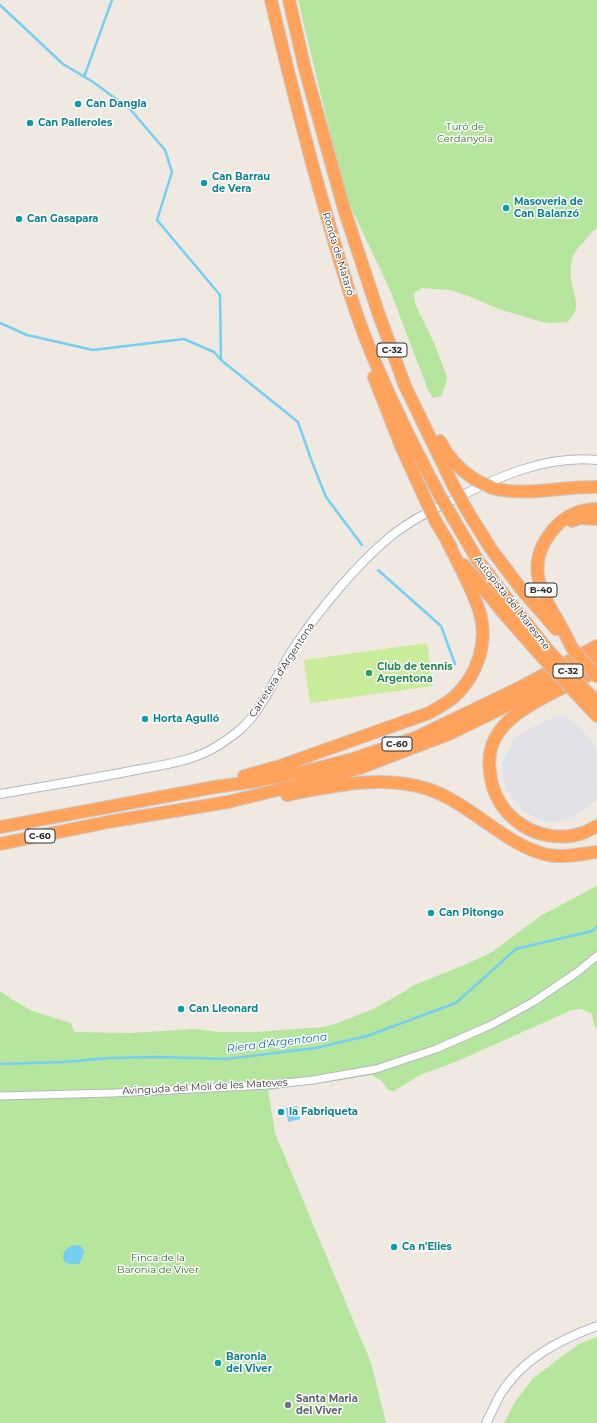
<!DOCTYPE html>
<html>
<head>
<meta charset="utf-8">
<style>
	body { margin:0 }
	canvas { display:block; background:#efe9e1 }
</style>
</head>
<body>
<canvas width="597" height="1423"></canvas>
<script>
const c = document.querySelector('canvas').getContext('2d');
c.lineJoin = 'round';
function paint(path, color) {
  c.fillStyle = color;
  c.fill(path, 'evenodd');
}
function stroke(path, color, width, dash) {
  c.strokeStyle = color;
  c.lineWidth = width;
  c.lineCap = dash ? 'butt' : 'round';
  c.setLineDash(dash || []);
  c.stroke(path);
}
function write(font, color, halo, rows, align = 'center') {
  c.font = font + ' Montserrat,sans-serif';
  c.lineWidth = 3;
  c.setLineDash([]);
  c.textBaseline = 'middle';
  c.strokeStyle = halo;
  c.fillStyle = color;
  for (const [text, x, y, turn = 0] of rows) {
    c.save();
    c.translate(x, y);
    c.rotate((+turn || 0) * Math.PI / 180);
    c.textAlign = isNaN(turn) ? turn : align;
    if (halo) c.strokeText(text, 0, 0);
    c.fillText(text, 0, 0);
    c.restore();
  }
}
const industrial = new Path2D(`
	M 556,716 L 564,716 L 577,725 L 588,737 L 596,748 L 597,799 L 575,816 L 560,821 L 549,822 L 534,817 L 522,810 L 507,790 L 504,780 L 502,765 L 514,739 L 533,727 Z`);
const green = new Path2D(`
	M 298,0 L 597,0 L 597,228 C 591,232 589,236 584,242 C 581,245 576,249 574,254 C 571,261 570,271 571,278 C 573,297 583,306 568,322 L 550,323 L 542,322 L 499,309 L 466,295 L 449,290 L 422,288 L 414,293 L 415,302 L 418,310 L 434,343 L 447,377 L 445,387 L 441,396 L 433,398 L 428,390 L 390,290 L 345,195 Z
	M 597,886 L 597,1030 L 594,1025 L 592,1014 L 581,1009 L 572,1010 L 453,1063 L 420,1075 L 394,1091 L 388,1090 L 382,1081 L 372,1075 L 336,1081 L 268,1090 L 275,1133 L 371,1363 L 386,1423 L 0,1423 L 0,991 L 13,1000 L 32,1011 L 71,1023 L 74,1032 L 130,1033 L 195,1029 L 218,1032 L 256,1032 L 323,1027 L 338,1023 L 373,1009 L 402,993 L 414,985 L 467,964 L 492,952 L 542,915 Z
	M 597,1337 L 597,1423 L 504,1423 L 515,1402 L 533,1378 L 579,1344 Z`);
const pitch = new Path2D(`
	M 427,643 L 433,686 L 310,703 L 304,660 Z`);
const water = new Path2D(`
	M 297,1106 L 300,1119 L 288,1122 L 286,1108 Z
	M 80,1245 L 84,1251 L 82,1258 L 79,1264 L 69,1264 L 64,1262 L 63,1256 L 65,1250 L 71,1246 Z`);
const stream = new Path2D(`
	M 0,5 L 63,64 L 93,82 L 130,109 L 165,150 L 172,172 L 157,220 L 220,295 L 221,360 L 298,422 L 312,462 L 326,497 L 362,545
	M 84,77 L 112,0
	M 0,323 L 27,335 L 93,350 L 184,339 L 214,352 L 221,360
	M 378,570 L 441,626 L 455,664
	M 0,1064 L 63,1062 L 111,1058 L 157,1057 L 226,1059 L 316,1048 L 367,1036 L 456,1003 L 516,949 L 592,931 L 597,927`);
const minor = new Path2D(`
	M 0,1096 L 113,1093 L 267,1085 L 313,1080 L 376,1069 L 436,1049 L 491,1025 L 533,1002 L 576,973 L 597,956`);
const tertiary = new Path2D(`
	M 0,794 C 45,786 91,779 136,770 C 163,765 195,761 219,745 C 231,737 243,729 252,717 C 269,695 280,669 295,646 C 320,609 356,565 390,537 C 408,522 428,512 449,502 C 495,478 544,455 597,460
	M 486,1423 C 491,1414 495,1404 500,1395 C 522,1359 559,1340 597,1326`);
const motorway = new Path2D(`
	M 271,0 C 284,56 298,111 313,167 C 327,216 340,266 357,315 C 378,376 409,438 440,496
	M 289,0 L 305,69 L 344,209 L 378,312 L 405,386 L 453,485
	M 374,377 L 401,446 L 427,503
	M 440,441 C 448,458 459,469 474,479
	M 492,488 C 527,497 562,486 597,487
	M 468,512 L 491,549 L 522,590 L 556,629
	M 453,518 L 477,559 L 505,596 L 547,649
	M 572,521 L 580,518 L 597,519
	M 436,522 L 451,547
	M 464,565 L 506,616 L 542,657
	M 572,648 C 568,639 563,630 558,621 C 539,590 526,563 552,531 C 563,517 579,509 597,509
	M 597,671 C 570,685 515,707 499,732 C 490,744 488,758 490,772 C 494,818 540,847 583,833 C 588,831 593,828 597,826
	M 588,693 L 597,701
	M 581,699 L 597,716
	M 244,776 L 280,766 L 429,713 C 438,708 447,703 454,697 C 478,675 489,641 479,610 C 471,586 458,563 447,541
	M 287,795 C 333,786 382,774 428,789 C 472,804 504,845 548,855 C 564,858 582,854 597,852
	M 0,827 L 215,787 L 258,781 L 306,771 L 353,759 L 415,738 L 521,687 L 597,646
	M 0,844 L 108,822 L 228,802 L 314,781 L 360,768 L 449,734 L 541,689 L 597,659`);
const motorwayBridge = new Path2D(`
	M 474,479 L 492,488
	M 453,485 L 468,512
	M 440,496 L 453,518
	M 427,503 L 436,522
	M 572,648 L 597,677
	M 547,649 L 588,693
	M 542,657 L 581,699`);
const markers = [
	[78,104,4,"#0f9aa8"],
	[30,123,4,"#0f9aa8"],
	[204,183,4,"#0f9aa8"],
	[506,208,4,"#0f9aa8"],
	[19,219,4,"#0f9aa8"],
	[369,673,4,"#2e9e5b"],
	[145,719,4,"#0f9aa8"],
	[431,913,4,"#0f9aa8"],
	[181,1009,4,"#0f9aa8"],
	[281,1112,4,"#0f9aa8"],
	[394,1247,4,"#0f9aa8"],
	[218,1363,4,"#0f9aa8"],
	[288,1405,4,"#6b7280"]
];
const shields = [
	[392,350,30],
	[541,590,32],
	[568,671,30],
	[397,744,30],
	[40,836,30]
];
const shieldNames = [
	["C-32",392,350],
	["B-40",541,590],
	["C-32",568,671],
	["C-60",397,744],
	["C-60",40,836]
];
const cultureNames = [
	["Can Dangla",86,104],
	["Can Palleroles",38,123],
	["Can Barrau",212,177],
	["de Vera",212,189],
	["Masoveria de",514,202],
	["Can Balanzó",514,214],
	["Can Gasapara",27,219],
	["Horta Agulló",153,719],
	["Can Pitongo",439,913],
	["Can Lleonard",189,1009],
	["la Fabriqueta",289,1112],
	["Ca n'Elies",402,1247],
	["Baronia",226,1357],
	["del Viver",226,1369]
];
const parkNames = [
	["Turó de",465,127],
	["Cerdanyola",465,139],
	["Finca de la",158,1258],
	["Baronia de Viver",158,1270]
];
const streetNames = [
	["Ronda de Mataró",338,254,73],
	["Autopista del Maresme",512,603,52],
	["Carretera d'Argentona",282,670,-57],
	["Avinguda del Molí de les Mateves",205,1087,-3]
];
const leisureNames = [
	["Club de tennis",377,667],
	["Argentona",377,679]
];
const worshipNames = [
	["Santa Maria",296,1399],
	["del Viver",296,1411]
];
const waterNames = [
	["Riera d'Argentona",277,1043,-7]
];
paint(industrial, '#e3e1e8');
paint(green, '#b6e59e');
paint(pitch, '#c9ec9a');
paint(water, '#75cff0');
stroke(stream, '#75cff0', 2.5);
stroke(minor, '#b4b7c1', 9);
stroke(tertiary, '#b4b7c1', 10);
stroke(motorway, '#c9c9c9', 14);
stroke(minor, '#fff', 7);
stroke(tertiary, '#fff', 8);
stroke(motorway, '#ffa35c', 12);
stroke(motorwayBridge, '#c9c9c9', 14, []);
stroke(motorwayBridge, '#ffa35c', 12);
for (const [x, y, r, color] of markers) {
  const dot = new Path2D();
  dot.arc(x, y, r, 0, 2 * Math.PI);
  c.fillStyle = color;
  c.fill(dot);
  stroke(dot, '#fff', 1.5);
}
for (const [x, y, w] of shields) {
  const box = new Path2D();
  box.roundRect(x - w / 2, y - 7, w, 14, 3);
  c.fillStyle = '#fff';
  c.fill(box);
  stroke(box, '#2e2e2e', 1);
}
write('bold 9px', '#2e2e2e', null, shieldNames);
write('bold 10px', '#0d838f', '#fff', cultureNames, 'left');
write('10px', '#2c6e1b', '#fff', parkNames);
write('10px', '#2e2e2e', '#fff', streetNames);
write('bold 10px', '#27864d', '#fff', leisureNames, 'left');
write('bold 10px', '#5b616d', '#fff', worshipNames, 'left');
write('italic 11px', '#0d6fa3', '#fff', waterNames);
</script>
</body>
</html>
